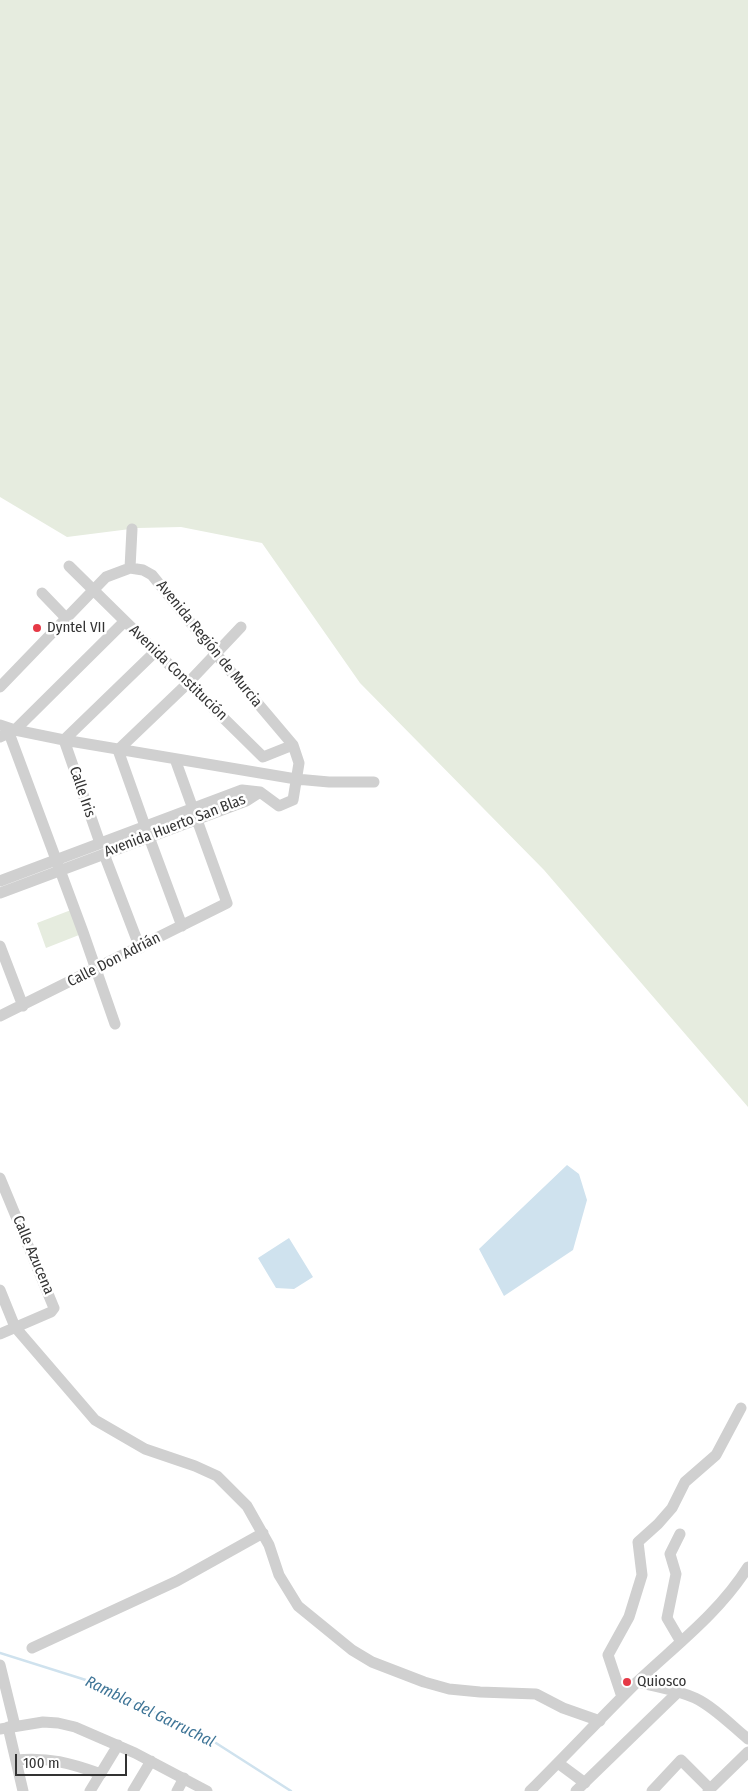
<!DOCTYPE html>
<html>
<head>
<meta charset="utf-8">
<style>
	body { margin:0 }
	#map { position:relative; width:748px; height:1791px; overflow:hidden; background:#fff; font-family:"Fira Sans Condensed",sans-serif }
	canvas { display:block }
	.scale { position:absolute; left:15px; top:1754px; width:112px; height:22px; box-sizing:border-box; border:2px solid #333; border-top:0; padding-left:6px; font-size:15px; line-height:18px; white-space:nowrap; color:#333; -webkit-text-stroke:4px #fff; paint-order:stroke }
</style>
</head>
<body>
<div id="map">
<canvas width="748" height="1791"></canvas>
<div class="scale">100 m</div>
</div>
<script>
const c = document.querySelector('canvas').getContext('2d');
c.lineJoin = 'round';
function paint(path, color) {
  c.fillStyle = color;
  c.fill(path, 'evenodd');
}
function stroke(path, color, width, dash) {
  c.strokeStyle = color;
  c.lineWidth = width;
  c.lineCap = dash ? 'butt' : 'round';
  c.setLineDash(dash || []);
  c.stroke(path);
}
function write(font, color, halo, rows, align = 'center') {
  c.font = font + ' "Fira Sans Condensed",sans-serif';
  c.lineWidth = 5;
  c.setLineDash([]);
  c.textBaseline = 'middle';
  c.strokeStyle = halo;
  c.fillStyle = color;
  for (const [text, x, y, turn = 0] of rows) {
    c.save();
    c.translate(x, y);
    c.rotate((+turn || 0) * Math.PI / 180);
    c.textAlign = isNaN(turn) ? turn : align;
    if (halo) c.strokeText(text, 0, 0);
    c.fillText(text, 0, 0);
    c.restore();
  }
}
const green = new Path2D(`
	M 0,0 L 748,0 L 748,1107 L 544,870 L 360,683 L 262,543 L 181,527 L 138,528 L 67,537 L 0,497 Z
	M 71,910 L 79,935 L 46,948 L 37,923 Z`);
const water = new Path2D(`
	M 567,1165 L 579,1174 L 587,1200 L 573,1250 L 504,1296 L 479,1249 Z
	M 289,1238 L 313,1277 L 294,1289 L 276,1288 L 258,1258 Z`);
const stream = new Path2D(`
	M 0,1653 L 89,1681 L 205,1736 L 291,1791`);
const minor = new Path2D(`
	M 69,566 L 263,757 L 293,745
	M 130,568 L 132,529
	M 42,593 L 66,618
	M 0,687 L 106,577 L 130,568 L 143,570 L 152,575 L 216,654 L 293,745 L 299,763 L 293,800 L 279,806 L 260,792 L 242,790 L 0,881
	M 0,725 L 15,730 L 64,740 L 296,779 L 329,782 L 374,782
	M 9,733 L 83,932 L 115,1024
	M 0,737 L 15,730 L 125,621
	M 145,826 L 118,750 L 188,683 L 241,627
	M 149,837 L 182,926
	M 100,843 L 64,740 L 156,651
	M 104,854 L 140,948
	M 0,893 L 246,801 L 260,792
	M 0,946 L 23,1006
	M 0,1016 L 227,903 L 175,759
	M 0,1178 L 54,1308 L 51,1312 L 0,1334
	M 0,1290 L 15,1327 L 95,1420 L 145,1449 L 195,1466 L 217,1476 L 247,1506 L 269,1545 L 279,1575 L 298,1606 L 352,1650 L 372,1662 L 424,1682 L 449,1689 L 480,1692 L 536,1694 L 563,1708 L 600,1721
	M 680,1534 L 670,1554 L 676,1574 L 667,1618 L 681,1642
	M 32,1648 L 177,1581 L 263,1533
	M 0,1665 L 15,1726
	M 638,1682 C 656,1687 677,1690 695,1698 C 714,1707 731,1725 748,1739
	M 622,1697 L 608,1655 L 629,1617 L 642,1575 L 638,1542 L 658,1524 L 672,1508 L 685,1482 L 716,1455 L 741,1408
	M 8,1727 L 23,1791
	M 0,1729 L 43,1722 L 58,1723 L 75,1727 L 135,1753 L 207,1791
	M 16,1760 C 49,1757 70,1763 101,1774
	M 558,1763 L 585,1783
	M 90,1791 L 118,1745
	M 133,1791 L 151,1761
	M 177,1791 L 184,1778
	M 530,1791 C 566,1755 601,1718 637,1682 C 676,1645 719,1613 748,1567
	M 576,1791 L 678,1692
	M 652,1791 L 681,1760 L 710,1789
	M 708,1791 L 748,1752`);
const markers = [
	[37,628,5,"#e63946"],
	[627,1682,5,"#e63946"]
];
const poiNames = [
	["Dyntel VII",47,628],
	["Quiosco",637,1682]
];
const streetNames = [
	["Avenida Región de Murcia",209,644,51],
	["Avenida Constitución",178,673,44],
	["Calle Iris",82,792,71],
	["Avenida Huerto San Blas",175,826,-21],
	["Calle Don Adrián",114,960,-27],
	["Calle Azucena",33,1255,67]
];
const waterNames = [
	["Rambla del Garruchal",150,1712,26]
];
paint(green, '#e6ecdf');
paint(water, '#cfe2ee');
stroke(stream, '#cfe2ee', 2.5);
stroke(minor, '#d0d0d0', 11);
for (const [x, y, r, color] of markers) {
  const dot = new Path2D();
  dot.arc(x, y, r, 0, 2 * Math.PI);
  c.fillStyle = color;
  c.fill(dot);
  stroke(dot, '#fff', 2);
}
write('15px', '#333', '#fff', poiNames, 'left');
write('15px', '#333', '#fff', streetNames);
write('italic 16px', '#3f7597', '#fff', waterNames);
</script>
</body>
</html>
